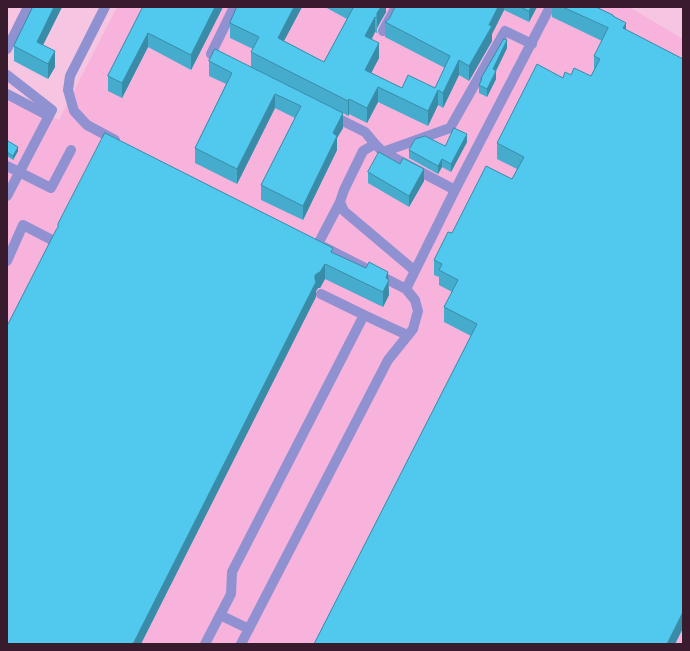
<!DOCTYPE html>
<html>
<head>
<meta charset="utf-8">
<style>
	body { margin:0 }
	#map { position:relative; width:690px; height:651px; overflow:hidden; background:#f5c5e1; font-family:"Open Sans",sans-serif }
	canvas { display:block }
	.frame { position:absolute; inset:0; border:8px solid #391b2e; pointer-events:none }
</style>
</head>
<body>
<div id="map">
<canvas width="690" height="651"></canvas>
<div class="frame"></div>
</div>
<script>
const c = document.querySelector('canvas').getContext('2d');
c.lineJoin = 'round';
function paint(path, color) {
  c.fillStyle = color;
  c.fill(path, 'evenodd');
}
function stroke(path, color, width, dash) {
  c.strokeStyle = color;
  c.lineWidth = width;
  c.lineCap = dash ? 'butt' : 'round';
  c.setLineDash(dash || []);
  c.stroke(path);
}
const built = new Path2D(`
	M 117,7 L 629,7 L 683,39 L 683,644 L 7,644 L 7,92 L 59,120 Z`);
const minor = new Path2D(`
	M 105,7 L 70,76 L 68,90 L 74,111 L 87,125 L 115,140
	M 383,31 L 396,7
	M 7,49 L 28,7
	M 224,60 L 211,54 L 234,7
	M 7,75 L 52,110 L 7,196
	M 7,94 L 49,116
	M 331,115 L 365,132 L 375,144
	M 383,152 L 450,128 L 505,31 L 532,44
	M 7,166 L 51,188 L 71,150
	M 318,244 L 340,202
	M 7,261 L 23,225 L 52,240
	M 415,271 L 344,211 L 340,202 L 344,190 L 363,151 L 375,144 L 383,152 L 455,190
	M 406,289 L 455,190 L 550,7
	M 321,294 L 364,315
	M 220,615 L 249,629
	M 205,644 L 231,594 L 232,572 L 364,315 L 407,335
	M 241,644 L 388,360 L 413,329 L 418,311 L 415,300 L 406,289 L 322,246`);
const wall = new Path2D(`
	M 33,7 L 62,7 L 43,45 L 55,67 L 48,79 L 14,61 L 14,46 Z
	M 143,7 L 223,7 L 191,70 L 148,47 L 122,98 L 108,91 L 108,76 Z
	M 237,7 L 302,7 L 284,41 L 324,62 L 347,19 L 325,7 L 386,7 L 386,12 L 377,28 L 377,33 L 375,32 L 372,39 L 379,58 L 371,73 L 402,88 L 435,88 L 445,68 L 385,37 L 385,22 L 389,19 L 395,7 L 537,7 L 529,22 L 504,10 L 492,34 L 492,41 L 469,81 L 459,75 L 443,108 L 438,105 L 428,126 L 378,102 L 367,123 L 349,114 L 348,116 L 343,113 L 343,128 L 337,138 L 337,150 L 303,220 L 261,200 L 261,185 L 295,118 L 275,108 L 237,184 L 195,163 L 195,148 L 226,84 L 209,76 L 209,61 L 251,67 L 251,52 L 253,49 L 230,38 L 230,23 Z
	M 552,7 L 596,7 L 613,16 L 626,30 L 683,59 L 683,628 L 675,644 L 314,644 L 471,336 L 444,322 L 444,307 L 452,292 L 439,285 L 439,277 L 434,275 L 434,260 L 452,233 L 512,179 L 517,169 L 497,159 L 497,143 L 563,78 L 571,75 L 591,76 L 594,70 L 594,56 L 602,41 L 552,17 Z
	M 507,48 L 496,71 L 496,79 L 487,97 L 479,93 L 479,85 L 481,80 L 481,79 Z
	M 467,142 L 451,172 L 442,167 L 438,174 L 409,158 L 409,150 L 445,146 Z
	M 7,144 L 18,151 L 13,160 L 7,156 Z
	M 368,172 L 424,181 L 409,207 L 368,183 Z
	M 333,253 L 388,279 L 389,295 L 383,307 L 325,279 L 320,288 L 318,288 L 316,291 L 316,297 L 7,644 Z`);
const shadedWall = new Path2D(`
	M 54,7 L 62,7 L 37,57 L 37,42 Z
	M 215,7 L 223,7 L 191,70 L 191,55 Z
	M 294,7 L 302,7 L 278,52 L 278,38 Z
	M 381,7 L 386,7 L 386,12 L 377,28 L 377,33 L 377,13 Z
	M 498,7 L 504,7 L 504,10 L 492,34 L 492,41 L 469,81 L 469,66 Z
	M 531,7 L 537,7 L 529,22 L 529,11 Z
	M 375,17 L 375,32 L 365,51 L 365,36 Z
	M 626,23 L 626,38 L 623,28 Z
	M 148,33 L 148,47 L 122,98 L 122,83 Z
	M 507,40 L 507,48 L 493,77 L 493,69 Z
	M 379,43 L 379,58 L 365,85 L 365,70 Z
	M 55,51 L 55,67 L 48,79 L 48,64 Z
	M 459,60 L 459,75 L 443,108 L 443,93 Z
	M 496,71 L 496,79 L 487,97 L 487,89 Z
	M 378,87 L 378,102 L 367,123 L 367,108 Z
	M 438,90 L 438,105 L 428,126 L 428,111 Z
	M 275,94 L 275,108 L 237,184 L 237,169 Z
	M 349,99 L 349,114 L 348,116 L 348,101 Z
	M 343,113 L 343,128 L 337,138 L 337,150 L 303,220 L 303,206 L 333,133 Z
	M 467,134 L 467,142 L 451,172 L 451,164 Z
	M 18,147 L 18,151 L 13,160 L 13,156 Z
	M 442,159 L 442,167 L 438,174 L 438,166 Z
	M 424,169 L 424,181 L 409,207 L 409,196 Z
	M 325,264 L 325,279 L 320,288 L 318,288 L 316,291 L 316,297 L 141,644 L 133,644 L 315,279 L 315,275 Z
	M 388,272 L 389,295 L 383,307 L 383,292 L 386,278 Z
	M 683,612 L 683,628 L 675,644 L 667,644 Z`);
const building = new Path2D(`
	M 33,7 L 54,7 L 37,42 L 55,51 L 48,64 L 14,46 Z
	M 143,7 L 215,7 L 191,55 L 148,33 L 122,83 L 108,76 Z
	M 237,7 L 294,7 L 278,38 L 324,62 L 353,8 L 352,7 L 381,7 L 377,13 L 377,18 L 375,17 L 365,36 L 379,43 L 365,70 L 402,88 L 408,75 L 435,88 L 450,56 L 385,22 L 389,19 L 395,7 L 498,7 L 489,25 L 492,26 L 469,66 L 459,60 L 443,93 L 438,90 L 428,111 L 378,87 L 367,108 L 349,99 L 348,101 L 251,52 L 259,37 L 230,23 Z
	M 521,7 L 531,7 L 529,11 Z
	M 563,7 L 596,7 L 613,15 L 613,16 L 626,23 L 623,28 L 683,59 L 683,612 L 667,644 L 314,644 L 477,324 L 444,307 L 458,280 L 439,270 L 442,264 L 434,260 L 448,232 L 452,233 L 486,166 L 512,179 L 524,157 L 497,143 L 537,64 L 563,78 L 565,72 L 571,75 L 574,68 L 591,76 L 600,59 L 594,56 L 608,28 Z
	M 504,39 L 507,40 L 493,69 L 496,71 L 487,89 L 479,85 L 482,79 L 481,79 Z
	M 215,49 L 343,113 L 333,133 L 337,136 L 303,206 L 261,185 L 301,106 L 275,94 L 237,169 L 195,148 L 232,73 L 209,61 Z
	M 454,128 L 467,134 L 451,164 L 442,159 L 438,166 L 409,150 L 415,139 L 425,136 L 445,146 Z
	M 105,133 L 333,248 L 331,252 L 366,268 L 369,262 L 388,272 L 386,278 L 389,280 L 383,292 L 325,264 L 320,272 L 318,273 L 315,275 L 315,279 L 316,282 L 133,644 L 7,644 L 7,326 L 56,230 L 58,227 L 58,224 Z
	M 8,141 L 18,147 L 13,156 L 7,152 L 7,144 Z
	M 379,152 L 400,164 L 403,158 L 424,169 L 409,196 L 368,172 Z`);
paint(built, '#f8b3dc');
stroke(minor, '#9091d1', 10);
paint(wall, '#46accd');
paint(shadedWall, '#398ca7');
paint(building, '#51c8ee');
stroke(building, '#398ca7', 1);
</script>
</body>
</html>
